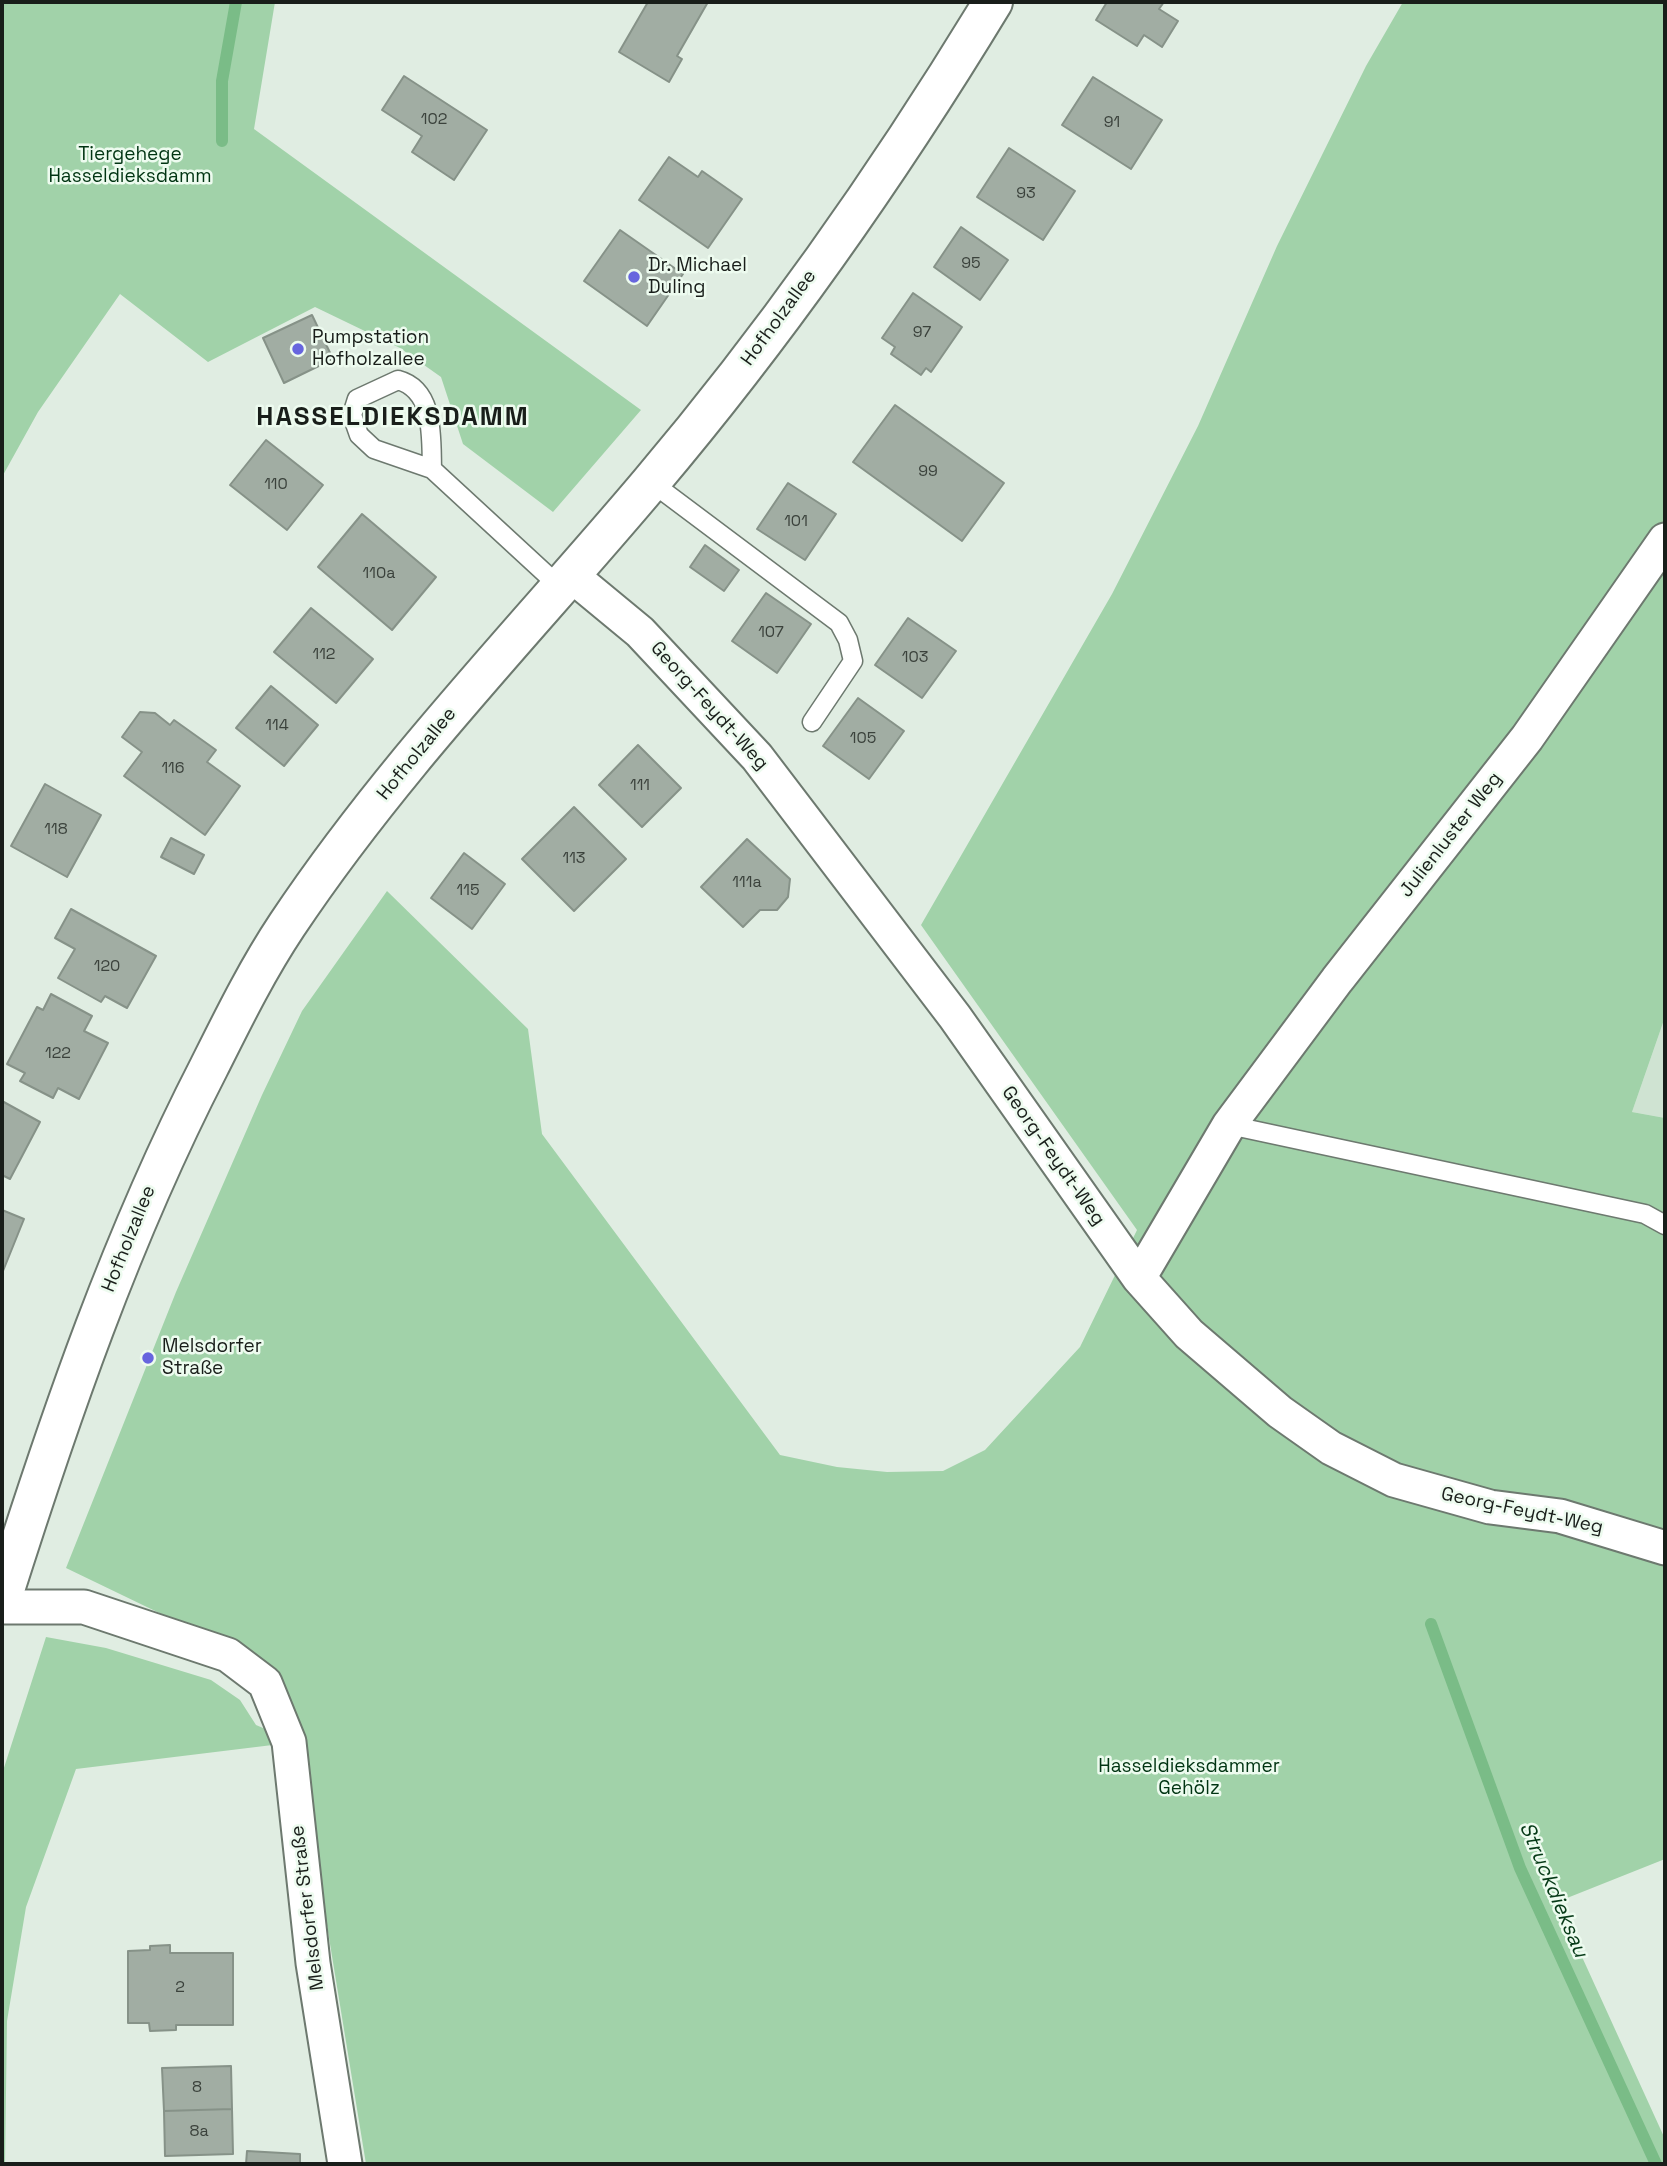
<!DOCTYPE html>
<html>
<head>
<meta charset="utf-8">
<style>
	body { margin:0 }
	#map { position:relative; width:1667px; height:2166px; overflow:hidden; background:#e0ede2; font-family:"Space Grotesk",sans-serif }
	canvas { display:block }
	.frame { position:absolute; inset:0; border:4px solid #191e1a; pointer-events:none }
</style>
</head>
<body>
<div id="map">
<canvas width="1667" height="2166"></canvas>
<div class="frame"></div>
</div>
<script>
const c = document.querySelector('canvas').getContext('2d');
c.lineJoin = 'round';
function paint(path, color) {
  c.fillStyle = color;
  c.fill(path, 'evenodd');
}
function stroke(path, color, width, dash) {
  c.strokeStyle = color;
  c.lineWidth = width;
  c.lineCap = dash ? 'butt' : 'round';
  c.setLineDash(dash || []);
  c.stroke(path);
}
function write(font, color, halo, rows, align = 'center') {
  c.font = font + ' "Space Grotesk",sans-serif';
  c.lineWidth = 5;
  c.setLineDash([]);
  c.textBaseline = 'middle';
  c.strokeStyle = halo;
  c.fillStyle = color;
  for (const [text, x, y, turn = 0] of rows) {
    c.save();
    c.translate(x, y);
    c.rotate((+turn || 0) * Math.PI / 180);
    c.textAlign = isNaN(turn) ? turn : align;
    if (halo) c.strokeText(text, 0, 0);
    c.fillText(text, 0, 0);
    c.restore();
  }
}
const built = new Path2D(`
	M 1665,1017 L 1665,1118 L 1632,1112 Z`);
const green = new Path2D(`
	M 2,2 L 275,2 L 254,129 L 641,410 L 553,512 L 463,444 L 441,377 L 400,348 L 315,307 L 208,362 L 120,294 L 38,412 L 2,477 Z
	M 1403,2 L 1665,2 L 1665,1017 L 1632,1112 L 1665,1118 L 1665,1859 L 1557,1902 L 1665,2139 L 1665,2164 L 366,2164 L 297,1742 L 76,1769 L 26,1907 L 7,2021 L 5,2164 L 2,2164 L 2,1774 L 46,1637 L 106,1648 L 211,1680 L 240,1700 L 256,1725 L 296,1742 L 234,1649 L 66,1568 L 176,1292 L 262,1095 L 302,1011 L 387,891 L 528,1029 L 542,1134 L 780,1455 L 837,1467 L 887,1472 L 943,1471 L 985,1450 L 1080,1347 L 1137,1230 L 921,925 L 1112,594 L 1198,426 L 1277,246 L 1366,66 Z`);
const stream = new Path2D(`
	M 222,141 L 222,81 L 236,2
	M 1431,1624 L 1520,1868 L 1656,2164`);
const building = new Path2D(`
	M 648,2 L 708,2 L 677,56 L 682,59 L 669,82 L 619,52 Z
	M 1107,2 L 1164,2 L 1159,9 L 1178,21 L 1162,47 L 1144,35 L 1137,46 L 1096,20 Z
	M 404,76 L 487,130 L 454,180 L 412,152 L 422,136 L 382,110 Z
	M 1093,77 L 1162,120 L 1131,169 L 1062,125 Z
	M 1009,148 L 1075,191 L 1043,240 L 977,197 Z
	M 669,157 L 698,177 L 702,171 L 742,199 L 708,248 L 639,200 Z
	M 961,227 L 1008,260 L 980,300 L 934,267 Z
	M 620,230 L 683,274 L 647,326 L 584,281 Z
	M 913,293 L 962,327 L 931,372 L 926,368 L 921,375 L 891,354 L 895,347 L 882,338 Z
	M 312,315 L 333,359 L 284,383 L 263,338 Z
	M 895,405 L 1004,483 L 962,541 L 853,462 Z
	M 266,440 L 323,485 L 287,530 L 230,485 Z
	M 788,483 L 836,514 L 805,560 L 757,529 Z
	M 362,514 L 436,577 L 392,630 L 318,567 Z
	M 705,545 L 739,570 L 724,591 L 690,567 Z
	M 766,593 L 811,624 L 777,673 L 732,641 Z
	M 311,608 L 373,659 L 336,703 L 274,652 Z
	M 908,618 L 956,651 L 922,698 L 875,665 Z
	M 271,686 L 318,725 L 284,766 L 236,728 Z
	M 858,698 L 904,731 L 869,779 L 823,746 Z
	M 140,712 L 155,713 L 170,725 L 174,720 L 216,750 L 207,762 L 240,786 L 205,835 L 124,776 L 142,752 L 122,737 Z
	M 638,745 L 681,788 L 642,827 L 599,785 Z
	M 45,784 L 101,815 L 67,877 L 11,846 Z
	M 574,807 L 626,859 L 574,911 L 522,859 Z
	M 171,838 L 204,855 L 194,874 L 161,857 Z
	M 747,839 L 790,879 L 788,897 L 777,910 L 760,910 L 743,927 L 701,887 Z
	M 464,853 L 505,884 L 472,929 L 431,898 Z
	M 71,909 L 156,956 L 127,1008 L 105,996 L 101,1002 L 58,978 L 75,949 L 55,938 Z
	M 51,994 L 92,1016 L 84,1031 L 108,1043 L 79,1099 L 58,1088 L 53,1098 L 20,1081 L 25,1073 L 7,1064 L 37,1007 L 43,1010 Z
	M 2,1101 L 40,1122 L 10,1179 L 2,1175 Z
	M 2,1210 L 24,1219 L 3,1271 L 2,1271 Z
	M 170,1945 L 170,1953 L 233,1953 L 233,2025 L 176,2025 L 176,2030 L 150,2031 L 149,2023 L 128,2023 L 128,1951 L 150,1950 L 150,1946 Z
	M 231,2066 L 232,2109 L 164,2111 L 162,2068 Z
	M 232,2109 L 233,2154 L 165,2156 L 164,2111 Z
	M 247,2151 L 300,2154 L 300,2164 L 246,2164 Z`);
const service = new Path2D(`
	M 432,469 C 431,438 435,390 398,380 L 357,399 L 352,415 L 359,435 L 374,449 L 432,469 L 560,587
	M 651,482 L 839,623 L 848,640 L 853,661 L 812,722
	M 1229,1125 L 1645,1214 L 1665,1225`);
const minor = new Path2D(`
	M 571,575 L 640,632 L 757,757 L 955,1017 L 1139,1278 L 1189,1334 L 1280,1412 L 1331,1448 L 1394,1480 L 1490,1507 L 1560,1516 L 1665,1548
	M 1139,1278 L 1229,1125 L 1337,980 L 1527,738 L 1665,540
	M 2,1607 L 84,1607 L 228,1655 L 265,1683 L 289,1742 L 313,1963 L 345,2164`);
const tertiary = new Path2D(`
	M 2,1599 C 60,1416 121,1238 209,1067 C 233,1019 257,970 287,925 C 393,766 527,629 650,483 C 777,333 891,170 993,2`);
const markers = [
	[634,277,7,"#6765de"],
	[298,349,7,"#6765de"],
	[148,1358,7,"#6765de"]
];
const numberNames = [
	["102",434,120],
	["91",1112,123],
	["93",1026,194],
	["95",971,264],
	["97",922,333],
	["99",928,472],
	["110",276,485],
	["101",796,522],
	["110a",379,574],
	["107",771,633],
	["112",324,655],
	["103",915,658],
	["114",277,726],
	["105",863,739],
	["116",173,769],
	["111",640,786],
	["118",56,830],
	["113",574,859],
	["111a",747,883],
	["115",468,891],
	["120",107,967],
	["122",58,1054],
	["2",180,1988],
	["8",197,2088],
	["8a",199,2132]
];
const parkNames = [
	["Tiergehege",130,155],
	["Hasseldieksdamm",130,177],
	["Hasseldieksdammer",1189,1767],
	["Gehölz",1189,1789]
];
const poiNames = [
	["Dr. Michael",648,266],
	["Duling",648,288],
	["Pumpstation",312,338],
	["Hofholzallee",312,360],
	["Melsdorfer",162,1347],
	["Straße",162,1369]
];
const streetNames = [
	["Hofholzallee",779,318,-54],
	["Georg-Feydt-Weg",709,706,48],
	["Hofholzallee",417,754,-51],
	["Julienluster Weg",1451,835,-52],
	["Georg-Feydt-Weg",1053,1156,55],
	["Hofholzallee",129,1239,-68],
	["Georg-Feydt-Weg",1522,1511,12],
	["Melsdorfer Straße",308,1908,-97]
];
const waterNames = [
	["Struckdieksau",1553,1890,67]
];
const districtNames = [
	["HASSELDIEKSDAMM",393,418]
];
paint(built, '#cfe3d2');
paint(green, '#a1d2a9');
stroke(stream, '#7abc87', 12);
paint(building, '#a1ada3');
stroke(building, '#869288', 2);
stroke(service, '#6d796f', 21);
stroke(minor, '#6d796f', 37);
stroke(tertiary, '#6d796f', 42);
stroke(service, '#fff', 18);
stroke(minor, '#fff', 33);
stroke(tertiary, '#fff', 38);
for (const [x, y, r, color] of markers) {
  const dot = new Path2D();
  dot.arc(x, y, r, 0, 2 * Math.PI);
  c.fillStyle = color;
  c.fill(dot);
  stroke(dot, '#edfbef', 2.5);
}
write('16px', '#3b423c', null, numberNames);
write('19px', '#003412', '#edfbef', parkNames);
write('19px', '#191e1a', '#edfbef', poiNames, 'left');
write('19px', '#191e1a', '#edfbef', streetNames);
write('italic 21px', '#063a17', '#edfbef', waterNames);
c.letterSpacing = '2px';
write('bold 26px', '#191e1a', '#edfbef', districtNames);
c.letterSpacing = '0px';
</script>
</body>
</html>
